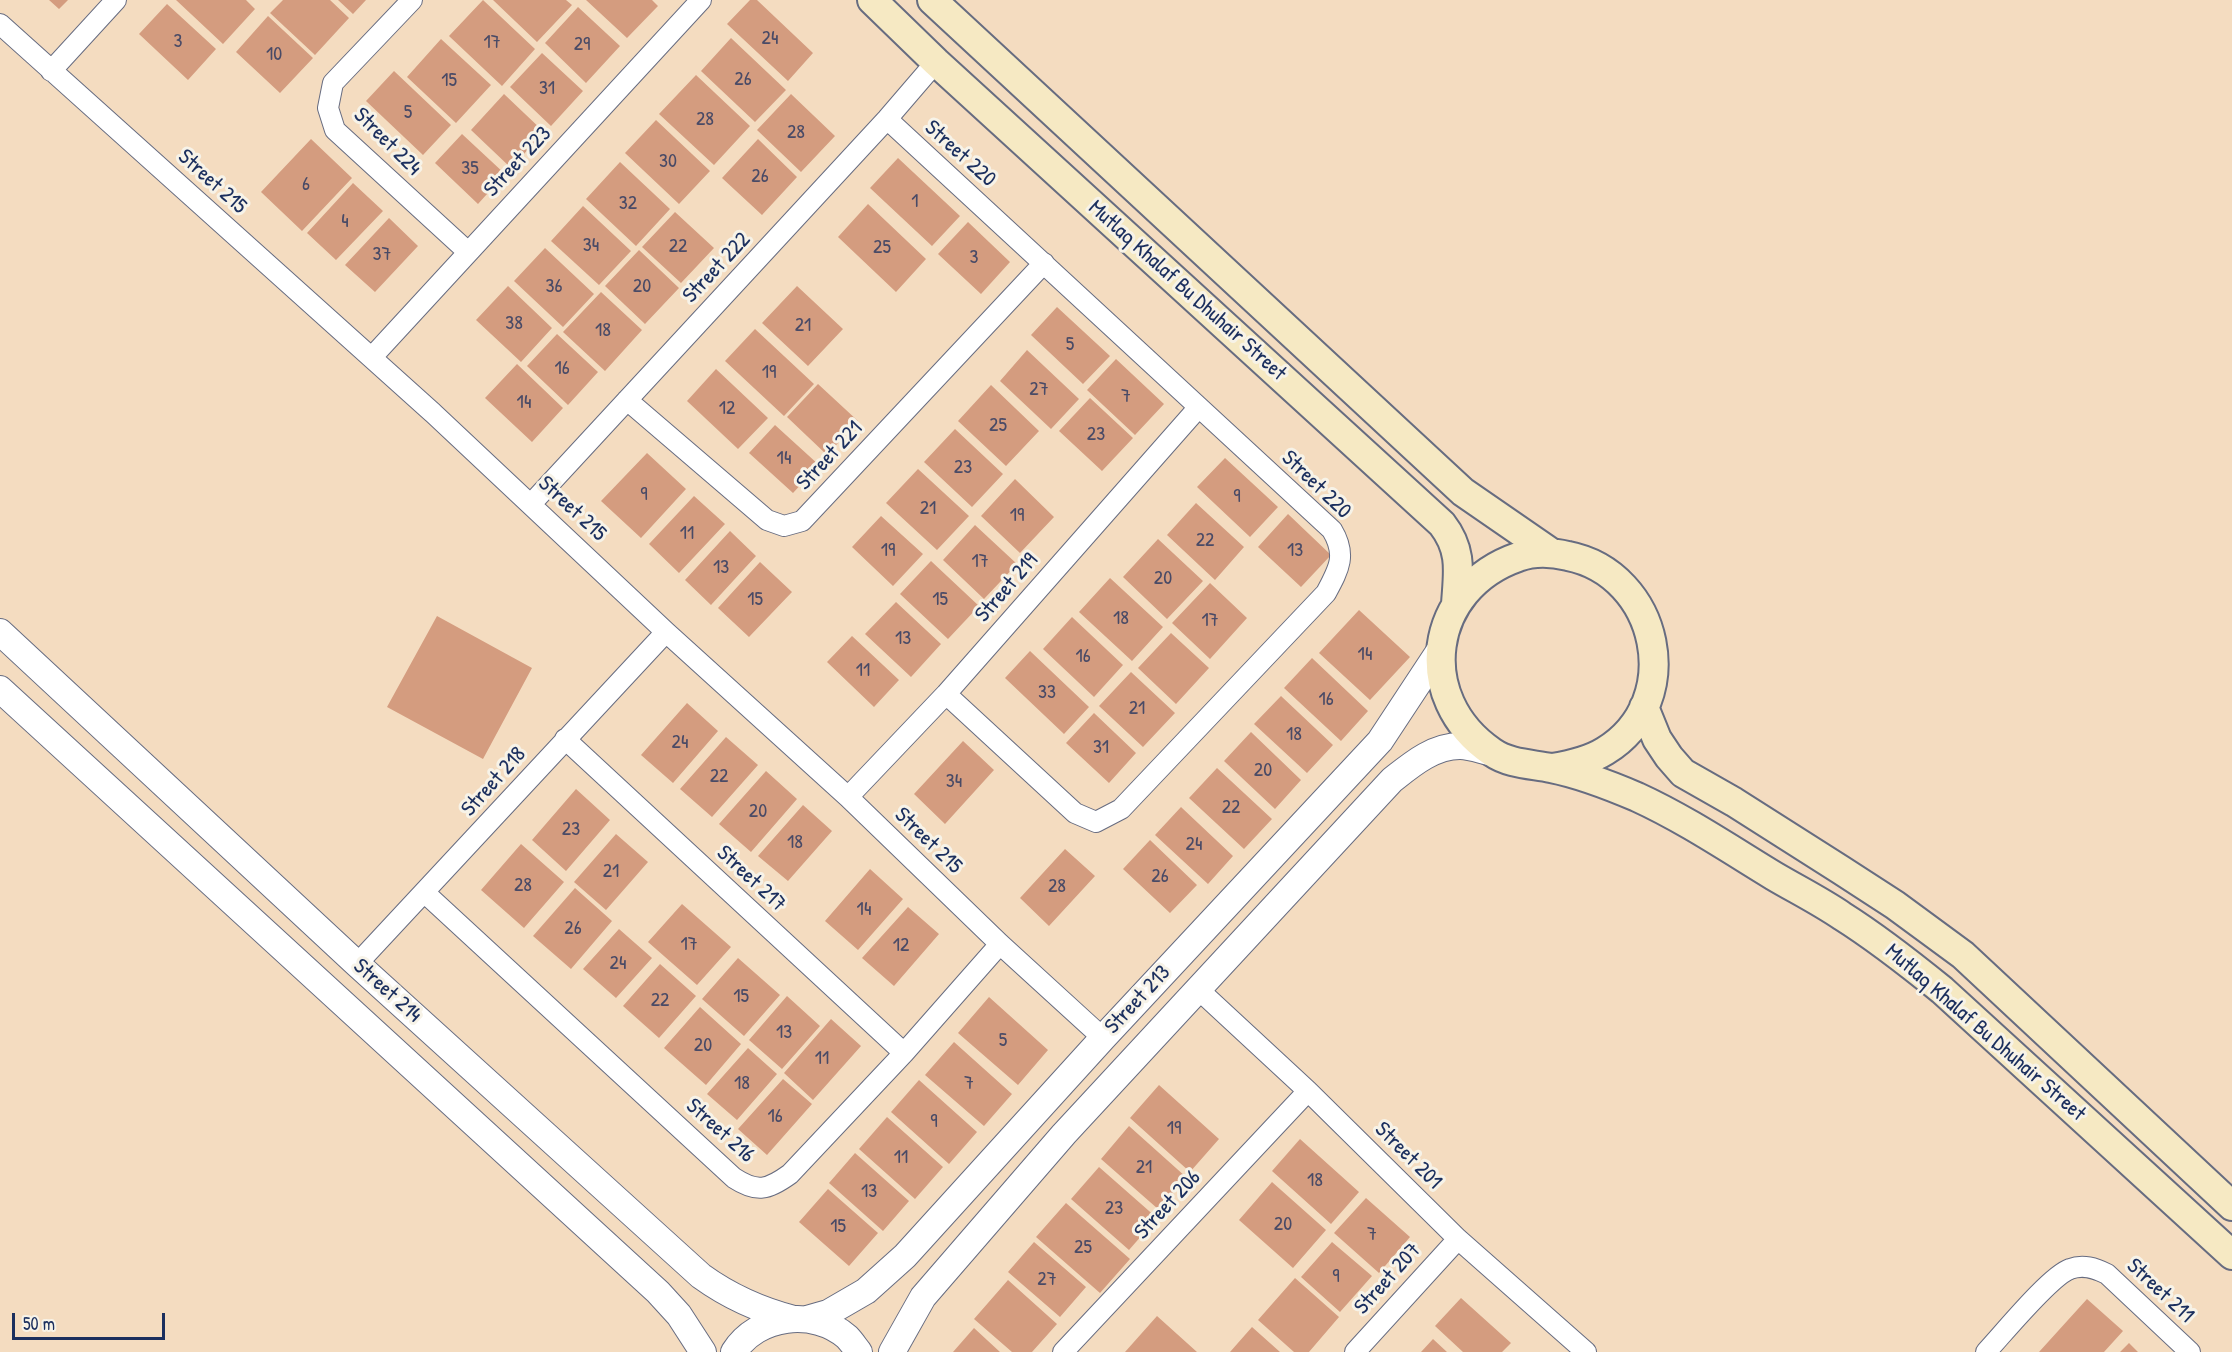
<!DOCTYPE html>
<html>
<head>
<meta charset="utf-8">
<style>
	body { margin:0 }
	#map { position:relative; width:2232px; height:1352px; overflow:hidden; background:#f4dcc0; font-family:"Patrick Hand",sans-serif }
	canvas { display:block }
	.scale { position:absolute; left:12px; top:1313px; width:153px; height:27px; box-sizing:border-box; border:3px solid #1b2f5e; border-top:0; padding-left:8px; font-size:18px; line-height:21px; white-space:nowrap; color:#1b2f5e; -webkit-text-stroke:4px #f7f3e8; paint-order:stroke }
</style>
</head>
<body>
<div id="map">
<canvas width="2232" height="1352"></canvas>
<div class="scale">50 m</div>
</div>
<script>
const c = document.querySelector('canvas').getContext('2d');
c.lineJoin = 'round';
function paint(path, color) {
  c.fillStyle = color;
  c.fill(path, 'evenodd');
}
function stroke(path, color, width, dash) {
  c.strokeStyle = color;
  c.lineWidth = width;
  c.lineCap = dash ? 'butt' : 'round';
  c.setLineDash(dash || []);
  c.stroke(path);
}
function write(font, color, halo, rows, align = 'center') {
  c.font = font + ' "Patrick Hand",sans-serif';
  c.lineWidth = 6;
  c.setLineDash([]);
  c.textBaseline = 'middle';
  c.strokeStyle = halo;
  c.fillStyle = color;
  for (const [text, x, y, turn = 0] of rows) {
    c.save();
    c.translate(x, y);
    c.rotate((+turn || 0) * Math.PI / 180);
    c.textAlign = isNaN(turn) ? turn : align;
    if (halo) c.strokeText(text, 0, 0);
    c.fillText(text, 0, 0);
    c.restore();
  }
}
const building = new Path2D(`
	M 49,0 L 68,0 L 59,9 Z
	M 176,0 L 246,0 L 255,9 L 223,44 Z
	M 283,0 L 330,0 L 349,18 L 315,55 L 270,13 Z
	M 338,0 L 366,0 L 353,14 Z
	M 483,0 L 535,49 L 502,86 L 449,36 Z
	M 493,0 L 566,0 L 572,5 L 537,42 Z
	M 586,0 L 652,0 L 658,6 L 627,38 Z
	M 750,0 L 757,0 L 813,53 L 788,81 L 727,24 Z
	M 167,4 L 216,49 L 188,80 L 139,34 Z
	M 578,7 L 620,46 L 586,83 L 545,43 Z
	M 268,16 L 313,58 L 280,93 L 236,52 Z
	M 731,38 L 786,90 L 755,122 L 701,71 Z
	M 441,39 L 491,85 L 456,123 L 407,77 Z
	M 542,53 L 583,91 L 551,126 L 510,87 Z
	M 394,71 L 451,125 L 423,155 L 366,101 Z
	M 696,75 L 750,126 L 714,165 L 659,114 Z
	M 504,94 L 544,132 L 511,168 L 471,130 Z
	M 791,94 L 835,136 L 801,172 L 757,130 Z
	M 656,120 L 710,171 L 679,204 L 625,153 Z
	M 462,134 L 505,174 L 478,204 L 435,163 Z
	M 311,139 L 352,178 L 302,231 L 261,192 Z
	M 758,139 L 797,177 L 762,215 L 722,178 Z
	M 898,158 L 960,216 L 932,246 L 870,188 Z
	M 620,162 L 670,209 L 636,246 L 586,199 Z
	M 353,183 L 383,211 L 336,260 L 307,233 Z
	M 868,204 L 926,259 L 896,292 L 838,237 Z
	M 583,206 L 631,251 L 599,285 L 551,241 Z
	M 675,212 L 714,248 L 681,283 L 642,247 Z
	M 389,218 L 418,246 L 375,292 L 345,265 Z
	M 968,222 L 1010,262 L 981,294 L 938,254 Z
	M 545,248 L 594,294 L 563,327 L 514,281 Z
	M 639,250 L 679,288 L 645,324 L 605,286 Z
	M 508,286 L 552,328 L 521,362 L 476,320 Z
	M 797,286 L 843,329 L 808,366 L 762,323 Z
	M 601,292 L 642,330 L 605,371 L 563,332 Z
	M 1057,307 L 1110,356 L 1083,384 L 1031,335 Z
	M 755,329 L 814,384 L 784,416 L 725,361 Z
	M 557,334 L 598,372 L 568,405 L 527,366 Z
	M 1027,350 L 1079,399 L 1051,429 L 1000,381 Z
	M 1116,359 L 1164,404 L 1135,435 L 1087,390 Z
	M 517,364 L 563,408 L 532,442 L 485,398 Z
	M 716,369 L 768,418 L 738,449 L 687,401 Z
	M 818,384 L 858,421 L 827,455 L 787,417 Z
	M 991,385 L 1039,431 L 1006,466 L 958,421 Z
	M 1090,398 L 1133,438 L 1102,471 L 1059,431 Z
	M 775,425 L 819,465 L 793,493 L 749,453 Z
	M 955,429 L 1003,474 L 972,507 L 924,462 Z
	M 647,453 L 686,489 L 641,538 L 601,501 Z
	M 1225,458 L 1278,507 L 1250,537 L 1197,487 Z
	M 918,469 L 969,516 L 937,550 L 886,503 Z
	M 1015,479 L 1054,517 L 1020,553 L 981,516 Z
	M 694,496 L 725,524 L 679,573 L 649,544 Z
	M 1196,503 L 1244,547 L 1215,580 L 1167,535 Z
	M 1288,514 L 1331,555 L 1301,587 L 1258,547 Z
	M 881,516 L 923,554 L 893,586 L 852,547 Z
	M 975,525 L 1017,564 L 984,599 L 943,560 Z
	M 730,531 L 756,556 L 711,605 L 685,580 Z
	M 1158,539 L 1203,581 L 1167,619 L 1123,577 Z
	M 931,561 L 979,606 L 948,639 L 900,594 Z
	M 760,562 L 792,592 L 749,637 L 718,608 Z
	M 1110,578 L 1163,627 L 1132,661 L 1079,612 Z
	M 1210,583 L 1247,618 L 1210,659 L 1172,623 Z
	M 896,602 L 941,644 L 911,677 L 865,634 Z
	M 1359,610 L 1410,657 L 1370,700 L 1319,653 Z
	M 437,616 L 532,668 L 483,759 L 387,707 Z
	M 1072,617 L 1123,665 L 1094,697 L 1043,649 Z
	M 1171,633 L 1209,668 L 1176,704 L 1138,668 Z
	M 852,636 L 899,680 L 874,707 L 827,662 Z
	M 1030,651 L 1089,707 L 1064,734 L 1005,678 Z
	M 1312,658 L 1368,711 L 1341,741 L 1284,688 Z
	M 1131,672 L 1175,713 L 1143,747 L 1099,706 Z
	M 1281,696 L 1333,745 L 1307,773 L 1254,724 Z
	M 687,703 L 718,731 L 673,783 L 641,755 Z
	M 1094,713 L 1136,753 L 1109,783 L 1066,743 Z
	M 1251,732 L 1301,780 L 1275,809 L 1224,761 Z
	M 726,737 L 758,765 L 712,817 L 680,789 Z
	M 963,741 L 994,770 L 945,824 L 914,794 Z
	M 1217,768 L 1272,819 L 1244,849 L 1189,798 Z
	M 766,771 L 797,799 L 751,852 L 719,824 Z
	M 576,789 L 610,820 L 566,871 L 532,840 Z
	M 803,805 L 832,831 L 788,881 L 758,856 Z
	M 1181,807 L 1233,856 L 1208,884 L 1155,835 Z
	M 616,834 L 648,862 L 606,910 L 574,882 Z
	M 1150,840 L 1197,885 L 1170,913 L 1123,869 Z
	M 521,844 L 564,882 L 524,928 L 481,890 Z
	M 1065,849 L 1095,876 L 1049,926 L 1020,898 Z
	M 870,869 L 903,899 L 858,950 L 825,921 Z
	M 575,888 L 612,921 L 571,969 L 533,936 Z
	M 682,904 L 731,947 L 697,985 L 648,942 Z
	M 908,907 L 939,934 L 894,986 L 862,958 Z
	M 619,929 L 652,958 L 616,998 L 583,969 Z
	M 738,958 L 780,995 L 744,1036 L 702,999 Z
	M 660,964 L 696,996 L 659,1038 L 623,1006 Z
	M 787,996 L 820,1026 L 782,1069 L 749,1040 Z
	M 989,997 L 1048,1050 L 1018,1085 L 958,1033 Z
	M 700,1007 L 741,1044 L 706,1085 L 664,1048 Z
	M 831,1019 L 861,1046 L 813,1100 L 784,1073 Z
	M 954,1042 L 1012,1094 L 984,1126 L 925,1075 Z
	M 748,1048 L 777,1074 L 737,1120 L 707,1094 Z
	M 783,1079 L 812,1104 L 767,1155 L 738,1129 Z
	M 919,1080 L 977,1132 L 949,1164 L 891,1112 Z
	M 1159,1085 L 1219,1139 L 1190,1172 L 1130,1118 Z
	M 887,1117 L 943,1167 L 915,1199 L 859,1149 Z
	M 1129,1126 L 1186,1177 L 1158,1209 L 1101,1159 Z
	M 1300,1139 L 1359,1192 L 1331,1224 L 1272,1171 Z
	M 855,1153 L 909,1201 L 883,1231 L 829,1183 Z
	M 1099,1167 L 1157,1218 L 1129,1250 L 1071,1199 Z
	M 1272,1182 L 1326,1230 L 1293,1268 L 1239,1220 Z
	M 828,1189 L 878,1233 L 849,1266 L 799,1222 Z
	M 1366,1198 L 1410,1237 L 1379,1273 L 1334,1233 Z
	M 1066,1203 L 1130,1259 L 1100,1293 L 1036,1237 Z
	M 1034,1242 L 1086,1287 L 1060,1317 L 1008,1272 Z
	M 1332,1242 L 1372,1276 L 1340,1312 L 1301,1277 Z
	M 1295,1278 L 1339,1317 L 1309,1352 L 1294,1352 L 1258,1320 Z
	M 1008,1280 L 1057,1324 L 1032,1352 L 1012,1352 L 974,1319 Z
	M 1461,1298 L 1511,1343 L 1502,1352 L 1463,1352 L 1435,1326 Z
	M 2087,1299 L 2123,1331 L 2104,1352 L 2039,1352 Z
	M 1157,1316 L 1197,1352 L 1125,1352 Z
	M 1252,1327 L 1280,1352 L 1230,1352 Z
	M 974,1328 L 1000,1352 L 953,1352 Z
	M 1433,1339 L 1447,1352 L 1421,1352 Z
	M 2129,1343 L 2138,1352 L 2120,1352 Z`);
const minor = new Path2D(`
	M 412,0 L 333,83 L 328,108 L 335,130 L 468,252
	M 0,24 L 433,413 L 666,632 L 848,797 L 1000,944 L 1103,1038
	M 51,71 L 116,0
	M 887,119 L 1332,530 C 1347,555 1339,569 1326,593 L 1121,809 L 1096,822 L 1075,813 L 946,694
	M 372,357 L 701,0
	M 627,400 L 767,520 L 784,526 L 802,521 L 1044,263
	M 531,504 L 887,119 L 936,62
	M 565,739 L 904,1053
	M 848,797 L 946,694 L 1198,408
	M 425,893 L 734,1178 C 757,1193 768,1190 790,1174 L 904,1053 L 1000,944
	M 357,964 L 666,632
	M 1199,990 L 1308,1091 L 1458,1239 L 1586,1352
	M 1063,1352 L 1308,1091
	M 1355,1352 L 1458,1239
	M 1986,1352 C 2003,1334 2050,1276 2070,1269 C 2083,1264 2095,1268 2107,1274 L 2190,1352`);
const tertiary = new Path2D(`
	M 0,632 L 357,964 L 701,1276 C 730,1297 759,1310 794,1319
	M 0,689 L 658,1292 L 679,1315 L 703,1352
	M 807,1319 L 828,1313 L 866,1291 L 905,1256 L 1103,1038 L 1380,741 L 1440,650
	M 734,1352 C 757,1315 814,1308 847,1337 C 851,1341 855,1347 859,1352
	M 892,1352 L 923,1297 L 1064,1134 L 1392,780 C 1411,765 1433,746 1460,746 C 1470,746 1483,751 1493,753`);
const secondary = new Path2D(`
	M 872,0 L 936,62 L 1442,524 C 1463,551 1458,573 1456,604
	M 932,0 L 1463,492 L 1550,552
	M 1644,707 L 1657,739 L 1669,757 L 1683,773 L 1734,802 L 1841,870 L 1895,905 L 1963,955 L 2232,1206
	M 1552,768 C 1571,765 1589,761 1605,751 C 1687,701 1659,574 1568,556 C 1552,552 1534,551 1518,557 C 1428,588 1413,698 1492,752 C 1509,764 1531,764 1551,768 C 1581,774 1609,785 1637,797 C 1685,819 1728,848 1774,876 C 1796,889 1820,901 1842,916 C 1877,938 1910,964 1942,990 L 2232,1255`);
const numberNames = [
	["24",770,39],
	["3",178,42],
	["17",492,43],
	["29",582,45],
	["10",274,55],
	["26",743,80],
	["15",449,81],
	["31",547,89],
	["5",408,113],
	["28",705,120],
	["28",796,133],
	["30",668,162],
	["35",470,169],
	["26",760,177],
	["6",306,185],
	["1",915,202],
	["32",628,204],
	["4",345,222],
	["34",591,246],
	["22",678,247],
	["25",882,248],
	["37",382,255],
	["3",974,258],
	["36",554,287],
	["20",642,287],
	["38",514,324],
	["21",803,326],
	["18",603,331],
	["5",1070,345],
	["16",562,369],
	["19",769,373],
	["27",1039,390],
	["7",1126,397],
	["14",524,403],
	["12",727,409],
	["25",998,426],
	["23",1096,435],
	["14",784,459],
	["23",963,468],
	["9",644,495],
	["9",1237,497],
	["21",928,509],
	["19",1017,516],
	["11",687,534],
	["22",1205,541],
	["19",888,551],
	["13",1295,551],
	["17",980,562],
	["13",721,568],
	["20",1163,579],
	["15",755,600],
	["15",940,600],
	["18",1121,619],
	["17",1210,621],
	["13",903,639],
	["14",1365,655],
	["16",1083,657],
	["11",863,671],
	["33",1047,693],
	["16",1326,700],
	["21",1137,709],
	["18",1294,735],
	["24",680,743],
	["31",1101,748],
	["20",1263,771],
	["22",719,777],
	["34",954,782],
	["22",1231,808],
	["20",758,812],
	["23",571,830],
	["18",795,843],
	["24",1194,845],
	["21",611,872],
	["26",1160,877],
	["28",523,886],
	["28",1057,887],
	["14",864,910],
	["26",573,929],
	["17",689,945],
	["12",901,946],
	["24",618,964],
	["15",741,997],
	["22",660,1001],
	["13",784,1033],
	["5",1003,1041],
	["20",703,1046],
	["11",822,1059],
	["18",742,1084],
	["7",969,1084],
	["16",775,1117],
	["9",934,1122],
	["19",1174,1129],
	["11",901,1158],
	["21",1144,1168],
	["18",1315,1181],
	["13",869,1192],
	["23",1114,1209],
	["20",1283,1225],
	["15",838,1227],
	["7",1372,1235],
	["25",1083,1248],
	["9",1336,1277],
	["27",1047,1280]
];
const streetNames = [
	["Street 224",387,142,45],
	["Street 220",960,154,42],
	["Street 223",518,162,-47],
	["Street 215",212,182,42],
	["Street 222",717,268,-47],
	["Mutlaq Khalaf Bu Dhuhair Street",1187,291,42],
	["Street 221",830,456,-47],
	["Street 220",1316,485,44],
	["Street 215",572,509,43],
	["Street 219",1007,588,-49],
	["Street 218",494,782,-48],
	["Street 215",928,841,44],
	["Street 217",751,879,43],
	["Street 214",387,991,42],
	["Street 213",1138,1000,-47],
	["Mutlaq Khalaf Bu Dhuhair Street",1985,1033,41],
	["Street 216",720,1131,42],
	["Street 201",1408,1156,45],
	["Street 206",1168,1205,-47],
	["Street 207",1388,1279,-48],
	["Street 211",2160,1291,43]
];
paint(building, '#d49c7f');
stroke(minor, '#676c80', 22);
stroke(tertiary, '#676c80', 28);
stroke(secondary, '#676c80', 32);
stroke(minor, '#fff', 20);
stroke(tertiary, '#fff', 26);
stroke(secondary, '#f6e9c3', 28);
write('20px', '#494a66', null, numberNames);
write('22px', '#1b2f5e', '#f7f3e8', streetNames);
</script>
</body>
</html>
